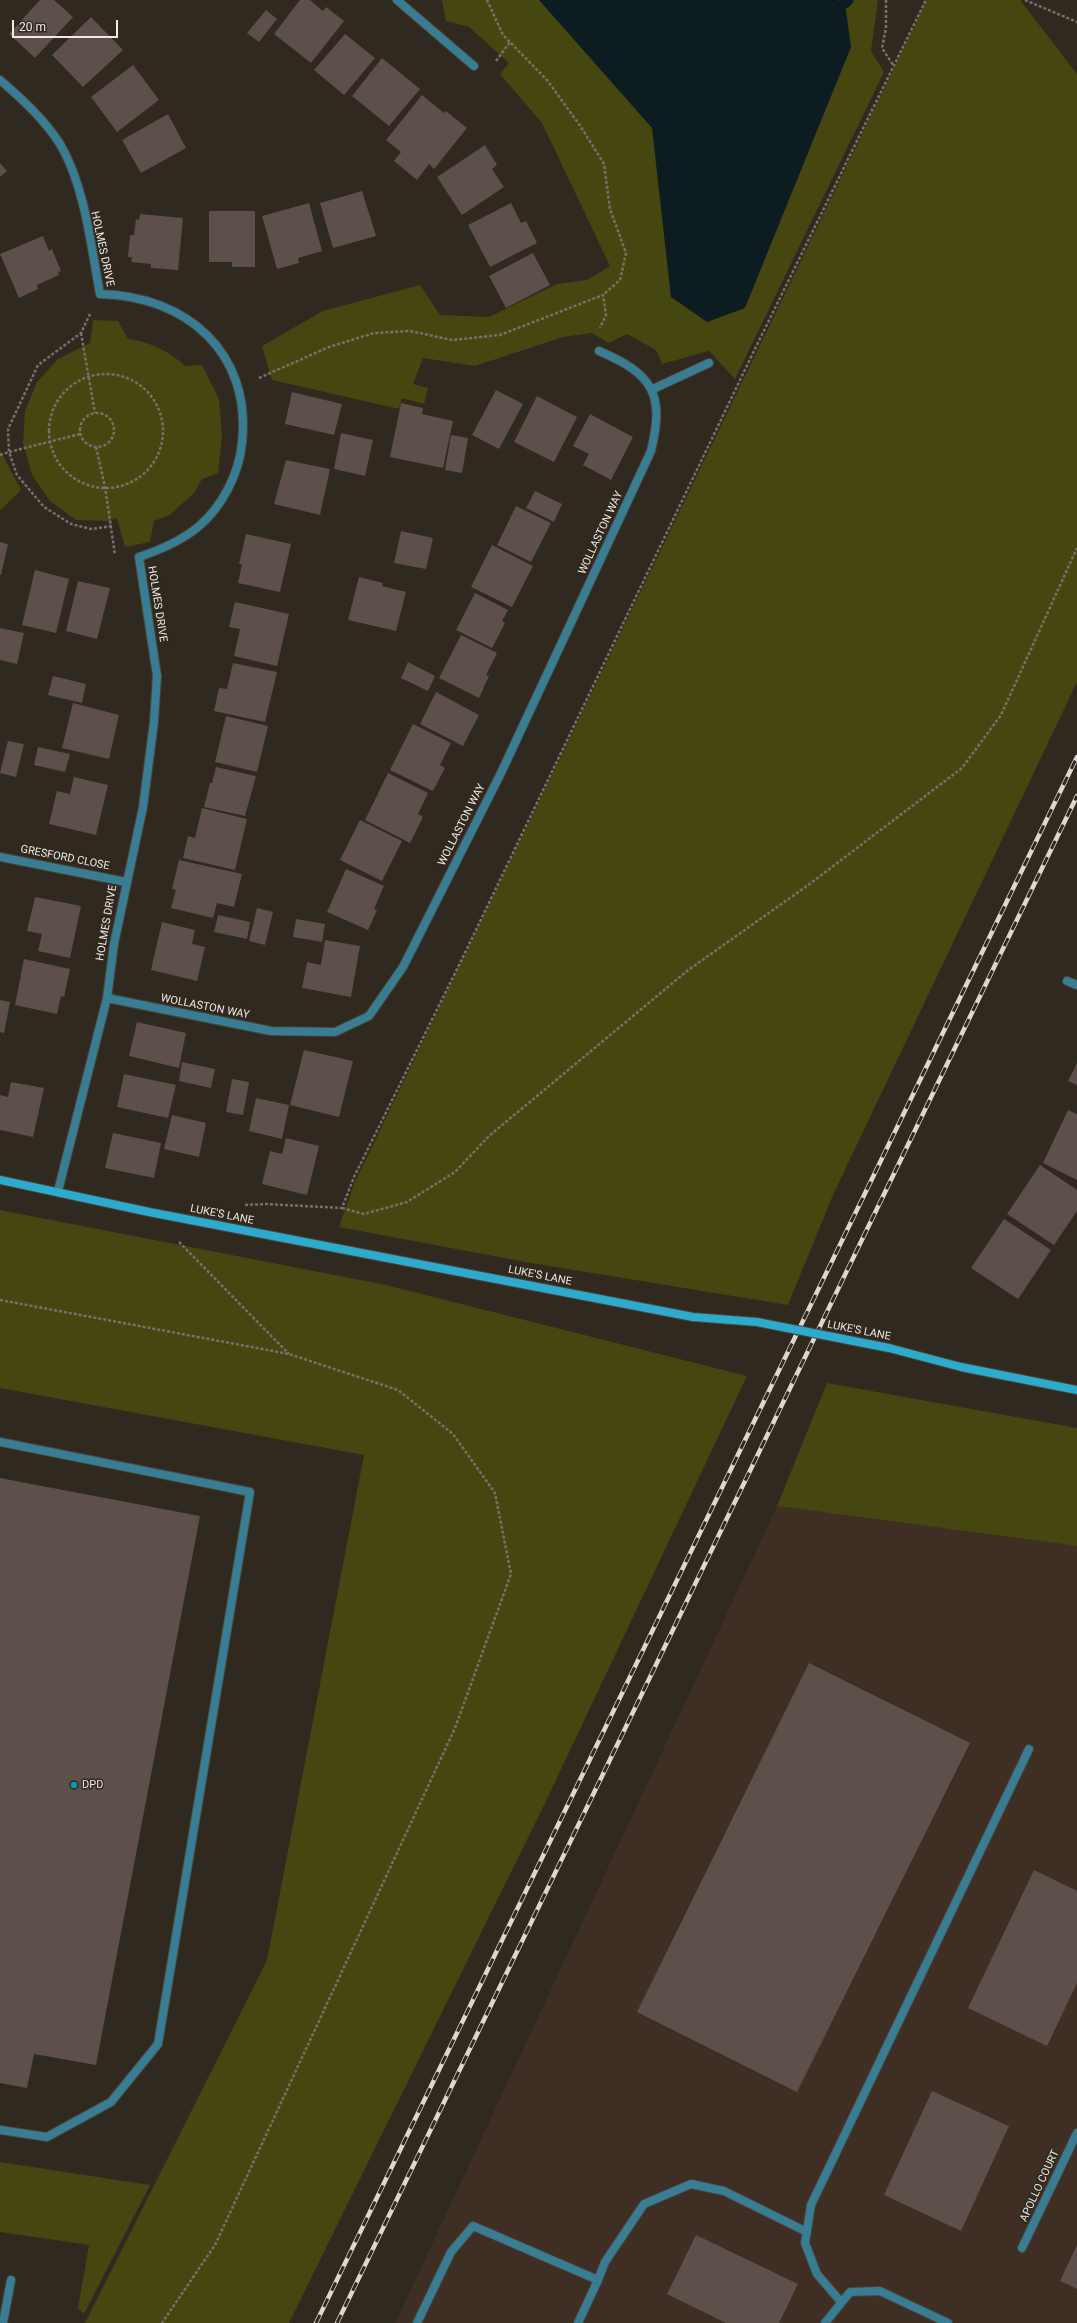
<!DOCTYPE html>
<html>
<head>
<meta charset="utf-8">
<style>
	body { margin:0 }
	#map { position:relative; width:1077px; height:2323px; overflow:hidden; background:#2f291f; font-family:Roboto,sans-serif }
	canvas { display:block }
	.scale { position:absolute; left:12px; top:20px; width:106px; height:18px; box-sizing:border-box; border:2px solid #efebe4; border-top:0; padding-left:5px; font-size:12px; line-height:14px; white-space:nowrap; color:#efebe4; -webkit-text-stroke:3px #2f291f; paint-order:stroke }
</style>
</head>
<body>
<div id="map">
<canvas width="1077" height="2323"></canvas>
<div class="scale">20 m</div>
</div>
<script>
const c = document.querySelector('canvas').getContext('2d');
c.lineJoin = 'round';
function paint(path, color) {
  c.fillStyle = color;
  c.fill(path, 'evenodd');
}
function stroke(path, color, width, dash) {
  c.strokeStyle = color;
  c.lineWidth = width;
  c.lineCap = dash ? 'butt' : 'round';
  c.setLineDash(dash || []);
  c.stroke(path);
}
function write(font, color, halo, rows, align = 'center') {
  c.font = font + ' Roboto,sans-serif';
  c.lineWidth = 3;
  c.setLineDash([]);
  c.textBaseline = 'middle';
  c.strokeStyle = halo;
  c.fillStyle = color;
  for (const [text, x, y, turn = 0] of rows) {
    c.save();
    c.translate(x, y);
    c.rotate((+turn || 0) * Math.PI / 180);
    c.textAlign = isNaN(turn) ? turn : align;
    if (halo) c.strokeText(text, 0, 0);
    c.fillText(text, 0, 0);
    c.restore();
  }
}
const commercial = new Path2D(`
	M 777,1506 L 1077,1546 L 1077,2323 L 395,2323 Z`);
const green = new Path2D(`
	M 442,0 L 878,0 L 871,51 L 884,72 L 735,379 L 709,351 L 662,364 L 656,350 L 627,334 L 609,343 L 592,333 L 563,337 L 475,366 L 423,358 L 413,384 L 428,388 L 424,404 L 402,398 L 399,409 L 272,380 L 262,346 L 323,311 L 420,285 L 440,315 L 489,317 L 557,284 L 587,280 L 610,266 L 542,123 L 500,74 L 509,63 L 469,27 L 446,21 Z
	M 927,0 L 1020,0 L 1077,74 L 1077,682 L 833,1195 L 788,1305 L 531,1263 L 339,1227 L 354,1184 Z
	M 93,320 L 118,321 L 128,339 C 150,342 168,350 185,366 L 202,365 L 219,399 L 222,436 L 218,473 L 202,479 L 194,493 L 170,515 L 154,521 L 150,542 L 125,547 L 117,518 L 108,521 L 76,520 L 50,501 L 32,475 L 23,443 L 25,411 L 37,382 L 58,359 L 90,343 Z
	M 0,450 L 21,490 L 0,511 Z
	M 0,1210 L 386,1285 L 747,1376 L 547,1799 L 289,2323 L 85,2323 L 267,1960 L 364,1455 L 0,1388 Z
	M 827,1383 L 1077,1428 L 1077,1546 L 777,1506 Z
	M 0,2162 L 150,2185 L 84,2314 L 78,2308 L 89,2245 L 0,2232 Z`);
const water = new Path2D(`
	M 539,0 L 838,0 L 845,3 L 851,47 L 745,308 L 707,322 L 671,297 L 652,128 Z`);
const stream = new Path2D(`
	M 845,3 L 848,0`);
const building = new Path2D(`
	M 40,0 L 54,0 L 73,17 L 35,58 L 9,34 Z
	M 300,0 L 310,0 L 323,11 L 326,7 L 344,21 L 311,63 L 274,34 Z
	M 266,10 L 277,19 L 259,42 L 247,33 Z
	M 91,17 L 123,50 L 83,87 L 52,55 Z
	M 345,34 L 375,58 L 344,95 L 314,70 Z
	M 382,58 L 420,89 L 389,126 L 352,96 Z
	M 133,65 L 159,100 L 117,132 L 91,97 Z
	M 422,95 L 444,113 L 446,111 L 467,128 L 434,169 L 429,164 L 417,180 L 394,161 L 401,152 L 386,140 Z
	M 168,114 L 186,148 L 141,173 L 122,140 Z
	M 485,145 L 497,165 L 492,169 L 504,187 L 462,215 L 437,177 Z
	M 0,163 L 7,171 L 0,177 Z
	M 362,191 L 376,236 L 333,248 L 320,203 Z
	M 309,203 L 322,251 L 298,258 L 299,263 L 277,269 L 262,216 Z
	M 511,203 L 521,223 L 526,221 L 537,243 L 490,267 L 468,225 Z
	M 209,211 L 255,211 L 255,267 L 232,267 L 232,262 L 209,262 Z
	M 140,214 L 183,218 L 178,270 L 151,268 L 151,264 L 131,262 L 132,257 L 128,257 L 130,235 L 134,235 L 136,219 L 139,220 Z
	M 43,236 L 49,251 L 52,249 L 61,271 L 58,272 L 59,275 L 37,285 L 38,289 L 19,298 L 0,254 Z
	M 533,253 L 550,285 L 506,308 L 489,276 Z
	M 496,390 L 523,404 L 499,449 L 472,435 Z
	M 292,392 L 342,404 L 334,435 L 285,424 Z
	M 537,396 L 577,417 L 554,462 L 514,442 Z
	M 401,403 L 423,408 L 422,414 L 453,421 L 443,468 L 390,457 Z
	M 590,414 L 633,437 L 611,480 L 583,465 L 589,454 L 573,446 Z
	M 341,433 L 373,440 L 365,476 L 334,469 Z
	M 451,435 L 468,438 L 462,473 L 445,470 Z
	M 286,460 L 330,469 L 320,515 L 274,504 Z
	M 535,491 L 562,504 L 554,522 L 526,508 Z
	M 516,506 L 551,523 L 531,562 L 497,545 Z
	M 401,531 L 433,538 L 426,569 L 394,563 Z
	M 246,534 L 291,544 L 280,592 L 238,583 L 242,564 L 239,564 Z
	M 0,542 L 8,544 L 1,575 L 0,575 Z
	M 492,545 L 533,566 L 512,607 L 471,587 Z
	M 35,570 L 69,579 L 56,633 L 22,625 Z
	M 359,577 L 383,583 L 382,586 L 406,592 L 396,631 L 348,620 Z
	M 78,581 L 110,588 L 97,639 L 66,631 Z
	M 475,593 L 508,610 L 502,621 L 505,623 L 492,648 L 456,630 Z
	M 235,602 L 289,614 L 277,666 L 234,656 L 240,629 L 229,627 Z
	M 0,628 L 24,633 L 17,664 L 0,660 Z
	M 461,635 L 497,653 L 486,675 L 489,676 L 479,698 L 439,678 Z
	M 408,662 L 435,676 L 428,691 L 401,678 Z
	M 233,663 L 277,672 L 265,722 L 214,711 L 219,688 L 227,689 Z
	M 53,676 L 86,684 L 82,703 L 48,695 Z
	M 436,692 L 479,715 L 463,746 L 420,724 Z
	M 73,703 L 119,715 L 109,759 L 62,748 Z
	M 226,716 L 268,726 L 257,772 L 215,762 Z
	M 413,724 L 451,743 L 440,765 L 445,768 L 433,791 L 390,770 Z
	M 8,741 L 24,744 L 16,777 L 0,773 Z
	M 38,747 L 70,754 L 65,772 L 34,765 Z
	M 216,767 L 256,776 L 245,816 L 204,807 L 210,783 L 212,783 Z
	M 388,773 L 428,793 L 418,814 L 423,817 L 410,843 L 365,820 Z
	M 74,777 L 108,785 L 96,835 L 49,824 L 57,791 L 70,794 Z
	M 202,808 L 247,819 L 235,870 L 183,858 L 188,836 L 195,838 Z
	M 360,820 L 402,841 L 382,881 L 340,860 Z
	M 179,860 L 242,874 L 234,907 L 217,903 L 213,918 L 171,908 L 176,890 L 172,889 Z
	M 346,869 L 384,886 L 374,909 L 377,910 L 368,930 L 327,912 Z
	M 35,897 L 81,906 L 70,958 L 38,951 L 42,934 L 27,931 Z
	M 257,908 L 273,912 L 265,945 L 249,941 Z
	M 218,915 L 250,922 L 247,939 L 214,932 Z
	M 296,919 L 325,924 L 322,942 L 293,937 Z
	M 162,922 L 195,930 L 192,944 L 205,947 L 197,981 L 151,970 Z
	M 325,940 L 360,946 L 351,997 L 302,988 L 307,962 L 321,965 Z
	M 24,959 L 70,969 L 64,997 L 61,996 L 57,1014 L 15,1005 Z
	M 0,1000 L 10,1002 L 4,1033 L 0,1032 Z
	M 137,1022 L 186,1033 L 179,1068 L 129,1056 Z
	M 304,1050 L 353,1061 L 339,1117 L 290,1105 Z
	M 182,1062 L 215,1069 L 211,1088 L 179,1081 Z
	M 1077,1063 L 1077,1085 L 1068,1081 Z
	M 124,1074 L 176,1085 L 168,1118 L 117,1107 Z
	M 232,1079 L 249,1082 L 243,1115 L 226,1112 Z
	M 11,1082 L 44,1088 L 33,1137 L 0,1130 L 0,1095 L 8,1097 Z
	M 256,1098 L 289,1105 L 282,1139 L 249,1131 Z
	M 1068,1110 L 1077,1114 L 1077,1180 L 1043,1163 Z
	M 172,1115 L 206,1123 L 199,1157 L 164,1149 Z
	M 113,1133 L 161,1143 L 154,1178 L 105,1168 Z
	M 286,1138 L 319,1146 L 307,1195 L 262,1184 L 270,1151 L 282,1154 Z
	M 1040,1165 L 1077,1190 L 1077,1211 L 1054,1245 L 1007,1214 Z
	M 1004,1219 L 1051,1250 L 1018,1299 L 971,1268 Z
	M 0,1478 L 200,1516 L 96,2065 L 34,2054 L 27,2088 L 0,2083 Z
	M 809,1663 L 970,1743 L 797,2092 L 637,2012 Z
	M 1034,1870 L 1077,1891 L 1077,1983 L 1047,2046 L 968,2008 Z
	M 932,2091 L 1009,2126 L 961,2231 L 884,2195 Z
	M 696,2235 L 798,2284 L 779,2323 L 726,2323 L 667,2294 Z
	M 1077,2245 L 1077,2289 L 1060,2281 Z`);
const path = new Path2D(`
	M 487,0 L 503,35 L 547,80 L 581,127 L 604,164 L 610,209 L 626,253 L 620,280 L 603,295
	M 886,0 L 886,28 L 882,48 L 893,65
	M 1025,0 L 1077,22
	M 496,61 L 510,42
	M 81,333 L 95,413
	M49 431a57 57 0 1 1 114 0a57 57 0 1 1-114 0Z
	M 259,378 L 329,347 L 374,333 L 410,331 L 452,340 L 500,335 L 603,295 L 606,315 L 600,328
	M80 430a17 17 0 1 1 34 0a17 17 0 1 1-34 0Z
	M 80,434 L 9,452 L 17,475 L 44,507 L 71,524 L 91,529 L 112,526
	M 96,447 L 105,487 L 115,555
	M 0,455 L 9,452 L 8,429 L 38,365 L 81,333 L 90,314
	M 245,1205 L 266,1204 L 342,1208 L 354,1177 L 462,959 L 754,351 L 926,0
	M 342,1208 L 364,1214 L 407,1202 L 455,1172 L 489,1136 L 687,971 L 811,883 L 962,768 L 1001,715 L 1077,548
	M 179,1242 L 289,1354
	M 0,1300 L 289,1354 L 398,1390 L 453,1434 L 495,1493 L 511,1574 L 455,1728 L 215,2245 L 162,2323`);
const lane = new Path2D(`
	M 0,1442 L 250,1492 L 158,2044 L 111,2102 L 47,2137 L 0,2130
	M 3,2323 L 11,2280
	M 417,2323 L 451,2252 L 473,2226 L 598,2280 L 605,2262 L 644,2204 L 691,2184 L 724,2191 L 807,2232
	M 578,2323 L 598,2280`);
const street = new Path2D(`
	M 397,0 L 474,66
	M 0,80 C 22,99 44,119 60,144 C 85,186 91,247 100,294 C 186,296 252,352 242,443 C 239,474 222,507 198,527 C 181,541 160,550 139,557 L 157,676 L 154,722 L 143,807 L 114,944 L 107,998 L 58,1191
	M 653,389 L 709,363
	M 0,857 L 126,882
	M 1067,981 L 1077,985
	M 107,998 L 271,1031 L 335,1032 L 369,1016 L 403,967 L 501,773 L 651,451 C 665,394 653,374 599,351
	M 1022,2248 L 1077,2133
	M 841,2302 L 817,2274 L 805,2243 L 811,2205 L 1029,1749
	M 825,2323 L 850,2292 L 880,2291 L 948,2323`);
const secondary = new Path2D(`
	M 0,1180 L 149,1212 L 693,1317 L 757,1322
	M 889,1348 L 961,1367 L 1077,1390`);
const rail = new Path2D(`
	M 316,2323 L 1077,757
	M 337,2323 L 1077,796`);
const secondaryBridge = new Path2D(`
	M 757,1322 L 889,1348`);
const markers = [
	[74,1785,4,"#0f9aa8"]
];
const streetNames = [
	["HOLMES DRIVE",102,249,78],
	["WOLLASTON WAY",601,533,-65],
	["HOLMES DRIVE",157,604,81],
	["WOLLASTON WAY",462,825,-63],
	["GRESFORD CLOSE",65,858,11],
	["HOLMES DRIVE",107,923,-80],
	["WOLLASTON WAY",205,1007,11],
	["LUKE'S LANE",222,1215,11],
	["LUKE'S LANE",540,1276,11],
	["LUKE'S LANE",859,1331,11],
	["APOLLO COURT",1040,2186,-65]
];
const poiNames = [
	["DPD",82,1785]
];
paint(commercial, '#3e2e24');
paint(green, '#454610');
paint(water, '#0d1c20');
stroke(stream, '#0d1c20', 11);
paint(building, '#5d4f4a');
stroke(lane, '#4a443b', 10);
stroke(street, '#4a443b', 10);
stroke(secondary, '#4a443b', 10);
stroke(path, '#777269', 2.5, [3, 2]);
stroke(lane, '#387d92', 8);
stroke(street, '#387d92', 8);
stroke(secondary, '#2dabcd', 8);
stroke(rail, '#dcd8d0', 4.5);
stroke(rail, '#2f291f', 3, [9]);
stroke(secondaryBridge, '#4a443b', 10, []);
stroke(secondaryBridge, '#2dabcd', 8);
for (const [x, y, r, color] of markers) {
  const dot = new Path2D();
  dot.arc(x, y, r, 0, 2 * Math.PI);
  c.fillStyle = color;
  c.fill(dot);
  stroke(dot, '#2f291f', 1.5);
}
write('11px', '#efebe4', '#2f291f', streetNames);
write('11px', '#efebe4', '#2f291f', poiNames, 'left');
</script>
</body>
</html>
